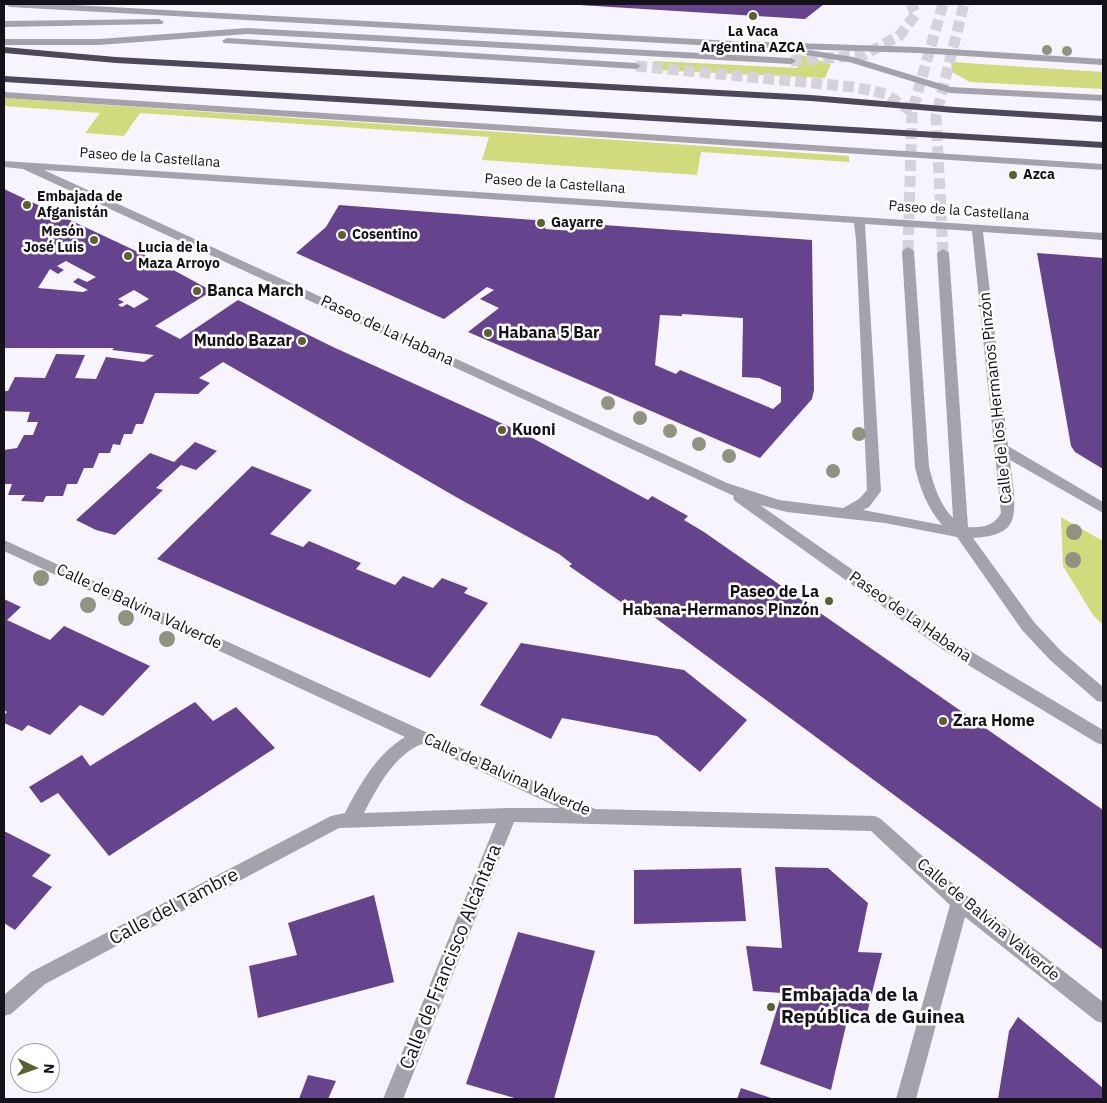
<!DOCTYPE html>
<html>
<head>
<meta charset="utf-8">
<style>
	body { margin:0 }
	#map { position:relative; width:1107px; height:1103px; overflow:hidden; background:#f7f4fe; font-family:"IBM Plex Sans",sans-serif }
	canvas { display:block }
	.frame { position:absolute; inset:0; border:5px solid #141119; pointer-events:none }
	.north { position:absolute; left:10px; top:1043px; width:50px; height:50px; box-sizing:border-box; background:#fff; border:1px solid #a1a0a3; border-radius:50%; rotate:93deg; font-size:14px; font-weight:700; line-height:20px; text-align:center; color:#141119 }
	.north::after { content:''; display:block; margin:auto; width:18px; height:22px; background:#5c602e; clip-path:polygon(50% 0,100% 100%,50% 72%,0 100%) }
</style>
</head>
<body>
<div id="map">
<canvas width="1107" height="1103"></canvas>
<div class="frame"></div>
<div class="north">N</div>
</div>
<script>
const c = document.querySelector('canvas').getContext('2d');
c.lineJoin = 'round';
function paint(path, color) {
  c.fillStyle = color;
  c.fill(path, 'evenodd');
}
function stroke(path, color, width, dash) {
  c.strokeStyle = color;
  c.lineWidth = width;
  c.lineCap = dash ? 'butt' : 'round';
  c.setLineDash(dash || []);
  c.stroke(path);
}
function write(font, color, halo, rows, align = 'center') {
  c.font = font + ' "IBM Plex Sans",sans-serif';
  c.lineWidth = 5;
  c.setLineDash([]);
  c.textBaseline = 'middle';
  c.strokeStyle = halo;
  c.fillStyle = color;
  for (const [text, x, y, turn = 0] of rows) {
    c.save();
    c.translate(x, y);
    c.rotate((+turn || 0) * Math.PI / 180);
    c.textAlign = isNaN(turn) ? turn : align;
    if (halo) c.strokeText(text, 0, 0);
    c.fillText(text, 0, 0);
    c.restore();
  }
}
const green = new Path2D(`
	M 798,54 L 831,64 L 825,78 L 653,70 L 654,61 L 797,68 Z
	M 951,62 L 1103,72 L 1103,89 L 970,82 L 952,72 Z
	M 4,98 L 849,156 L 849,162 L 701,152 L 697,175 L 482,160 L 489,137 L 140,113 L 124,136 L 85,133 L 100,113 L 4,106 Z
	M 1061,517 L 1103,541 L 1103,625 L 1093,615 L 1063,566 Z`);
const building = new Path2D(`
	M 563,4 L 824,4 L 805,19 Z
	M 4,189 L 153,259 L 212,291 L 155,326 L 180,339 L 238,300 L 333,347 L 523,433 L 648,500 L 652,496 L 688,516 L 684,520 L 704,532 L 1103,810 L 1103,950 L 642,608 L 640,609 L 625,599 L 621,602 L 569,566 L 572,564 L 559,554 L 456,497 L 223,362 L 199,378 L 210,383 L 198,394 L 155,393 L 143,424 L 136,424 L 132,434 L 124,434 L 120,445 L 113,444 L 110,453 L 99,453 L 93,468 L 84,468 L 77,484 L 67,484 L 63,496 L 46,496 L 43,502 L 21,501 L 25,495 L 8,495 L 12,484 L 4,484 L 4,450 L 17,448 L 24,435 L 33,435 L 38,422 L 27,422 L 30,412 L 4,411 L 4,391 L 8,391 L 15,377 L 45,378 L 56,354 L 85,355 L 75,378 L 96,379 L 106,357 L 144,362 L 154,355 L 112,350 L 114,348 L 4,348 ZM 66,261 L 96,277 L 87,282 L 78,278 L 73,282 L 88,290 L 83,292 L 38,288 L 50,269 L 58,274 L 64,270 L 57,266 ZM 134,290 L 149,299 L 134,308 L 127,304 L 122,307 L 118,305 L 124,302 L 118,299 Z
	M 339,205 L 547,221 L 545,229 L 574,231 L 576,223 L 812,240 L 814,390 L 812,399 L 760,458 L 468,332 L 499,308 L 480,299 L 494,290 L 487,287 L 444,319 L 296,253 L 326,227 ZM 682,314 L 743,318 L 742,377 L 759,378 L 781,387 L 781,402 L 773,409 L 680,370 L 676,374 L 655,365 L 660,315 L 682,316 Z
	M 1037,253 L 1103,258 L 1103,469 L 1075,452 L 1071,446 Z
	M 195,442 L 217,451 L 196,470 L 181,465 L 156,488 L 163,490 L 115,535 L 96,530 L 76,520 L 150,453 L 174,462 Z
	M 252,466 L 312,490 L 270,534 L 303,547 L 309,541 L 361,563 L 356,569 L 395,585 L 403,576 L 433,588 L 442,578 L 468,588 L 464,593 L 488,603 L 430,678 L 157,559 Z
	M 4,599 L 21,607 L 7,620 L 50,640 L 64,626 L 150,666 L 103,716 L 80,705 L 50,735 L 28,725 L 22,731 L 4,723 L 4,715 L 7,712 L 4,710 Z
	M 521,643 L 684,670 L 747,720 L 700,772 L 657,736 L 562,718 L 551,739 L 480,705 Z
	M 195,702 L 213,721 L 236,707 L 275,748 L 109,856 L 58,793 L 41,803 L 29,787 L 82,755 L 90,766 Z
	M 4,831 L 51,855 L 32,876 L 52,887 L 15,930 L 4,923 Z
	M 775,867 L 828,868 L 868,903 L 858,952 L 882,953 L 867,1013 L 850,1008 L 831,1090 L 760,1064 L 782,993 L 753,991 L 746,946 L 782,948 Z
	M 741,868 L 746,921 L 634,924 L 634,870 Z
	M 374,895 L 394,982 L 258,1018 L 249,966 L 297,955 L 288,923 Z
	M 518,932 L 595,951 L 554,1099 L 518,1099 L 466,1084 Z
	M 1018,1017 L 1103,1088 L 1103,1099 L 998,1099 L 1009,1031 Z
	M 308,1075 L 336,1081 L 328,1099 L 299,1099 Z
	M 741,1088 L 774,1099 L 737,1099 Z`);
const minorTunnel = new Path2D(`
	M 791,61 L 864,55 L 899,36 L 916,14 L 911,4
	M 636,66 L 854,87 L 886,94 L 912,112
	M 908,251 L 912,112 L 943,4
	M 943,253 L 936,116 L 964,4`);
const minor = new Path2D(`
	M 5,4 L 56,4 L 733,41 L 918,47 L 1103,59 L 1103,65 L 918,53 L 733,47 L 10,7 Z
	M 159,19 L 164,22 L 162,24 L 4,27 L 4,21 Z
	M 247,28 L 791,58 L 796,61 L 791,64 L 247,34 L 99,45 L 4,45 L 4,39 L 99,39 Z
	M 227,38 L 636,63 L 641,66 L 636,69 L 224,43 L 222,41 Z
	M 809,50 L 853,57 L 951,87 L 1103,95 L 1103,101 L 950,93 L 849,62 L 806,55 L 804,53 Z
	M 4,92 L 1103,164 L 1103,170 L 4,98 Z
	M 4,161 L 1103,233 L 1103,240 L 983,232 L 1008,446 L 1103,502 L 1103,513 L 1010,460 C 1011,477 1021,516 1007,528 C 998,536 984,537 973,538 L 1034,622 L 1062,652 L 1103,687 L 1103,702 L 1097,701 L 1050,660 L 1022,630 L 957,537 L 885,523 L 787,512 L 760,505 L 957,643 L 1103,730 L 1103,745 L 1097,743 L 945,651 L 735,501 L 733,498 L 734,496 L 23,169 L 4,167 ZM 44,170 L 854,223 L 856,240 L 867,490 L 859,499 L 843,508 L 779,500 L 727,483 ZM 865,224 L 972,231 L 1001,513 C 994,526 982,528 968,527 L 949,253 L 943,249 L 937,253 L 953,518 C 939,503 934,486 929,467 L 914,251 L 908,247 L 902,251 L 915,467 C 920,489 927,507 942,525 L 863,510 L 869,507 L 881,491 Z
	M 4,540 L 595,809 L 875,816 L 881,819 L 967,896 L 1103,1002 L 1103,1023 L 1096,1021 L 965,917 L 916,1099 L 896,1099 L 950,905 L 871,831 L 514,822 L 403,1099 L 383,1099 L 496,823 L 339,828 L 45,984 L 11,1014 L 4,1016 L 4,995 L 31,972 L 331,816 L 345,813 C 360,784 377,754 405,737 L 4,551 ZM 422,744 L 560,808 L 508,808 L 364,813 C 377,788 394,755 422,744 Z`);
const highway = new Path2D(`
	M 4,47 L 116,57 L 811,95 L 955,107 L 1103,116 L 1103,122 L 955,113 L 811,101 L 116,63 L 4,53 Z
	M 4,76 L 1103,142 L 1103,148 L 4,82 Z`);
const trees = [
	[1047,50,5],
	[1067,51,5],
	[608,403,7],
	[640,418,7],
	[670,431,7],
	[859,434,7],
	[699,444,7],
	[729,456,7],
	[833,471,7],
	[1074,532,8],
	[1073,560,8],
	[41,578,8],
	[88,605,8],
	[126,618,8],
	[167,639,8]
];
const markers = [
	[753,16,5,"#5c602e"],
	[1013,175,5,"#5c602e"],
	[27,205,5,"#5c602e"],
	[541,223,5,"#5c602e"],
	[342,235,5,"#5c602e"],
	[94,240,5,"#5c602e"],
	[128,256,5,"#5c602e"],
	[197,291,5,"#5c602e"],
	[488,333,5,"#5c602e"],
	[302,341,5,"#5c602e"],
	[502,430,5,"#5c602e"],
	[829,601,5,"#5c602e"],
	[943,721,5,"#5c602e"],
	[771,1007,5,"#5c602e"]
];
const farPoinames = [
	["La Vaca",753,32,"center"],
	["Argentina AZCA",753,48,"center"],
	["Azca",1023,175],
	["Embajada de",37,197],
	["Afganistán",37,213],
	["Gayarre",551,223],
	["Mesón",84,232,"right"],
	["José Luis",84,248,"right"],
	["Cosentino",352,235],
	["Lucia de la",138,248],
	["Maza Arroyo",138,264]
];
const farStreetnames = [
	["Paseo de la Castellana",150,158,4],
	["Paseo de la Castellana",555,184,4],
	["Paseo de la Castellana",959,211,4]
];
const poiNames = [
	["Banca March",207,291],
	["Habana 5 Bar",498,333],
	["Mundo Bazar",292,341,"right"],
	["Kuoni",512,430],
	["Paseo de La",819,592,"right"],
	["Habana-Hermanos Pinzón",819,610,"right"],
	["Zara Home",953,721]
];
const streetNames = [
	["Paseo de La Habana",387,331,25],
	["Calle de los Hermanos Pinzón",996,398,-96],
	["Calle de Balvina Valverde",139,607,25],
	["Paseo de La Habana",910,617,35],
	["Calle de Balvina Valverde",507,775,24],
	["Calle de Balvina Valverde",988,920,40]
];
const nearStreetnames = [
	["Calle del Tambre",174,907,-28],
	["Calle de Francisco Alcántara",451,957,-68]
];
const nearPoinames = [
	["Embajada de la",781,996],
	["República de Guinea",781,1018]
];
paint(green, '#d2da7e');
paint(building, '#65438d');
stroke(minorTunnel, '#d5d2dc', 11, [11, 5]);
paint(minor, '#a6a2ad');
paint(highway, '#4e475a');
c.fillStyle = '#929280';
for (const [x, y, r] of trees) {
  c.beginPath();
  c.arc(x, y, r, 0, 2 * Math.PI);
  c.fill();
}
for (const [x, y, r, color] of markers) {
  const dot = new Path2D();
  dot.arc(x, y, r, 0, 2 * Math.PI);
  c.fillStyle = color;
  c.fill(dot);
  stroke(dot, '#fff', 2);
}
write('bold 14px', '#141119', '#fff', farPoinames, 'left');
write('14px', '#141119', '#fff', farStreetnames);
write('bold 16px', '#141119', '#fff', poiNames, 'left');
write('16px', '#141119', '#fff', streetNames);
write('19px', '#141119', '#fff', nearStreetnames);
write('bold 19px', '#141119', '#fff', nearPoinames, 'left');
</script>
</body>
</html>
